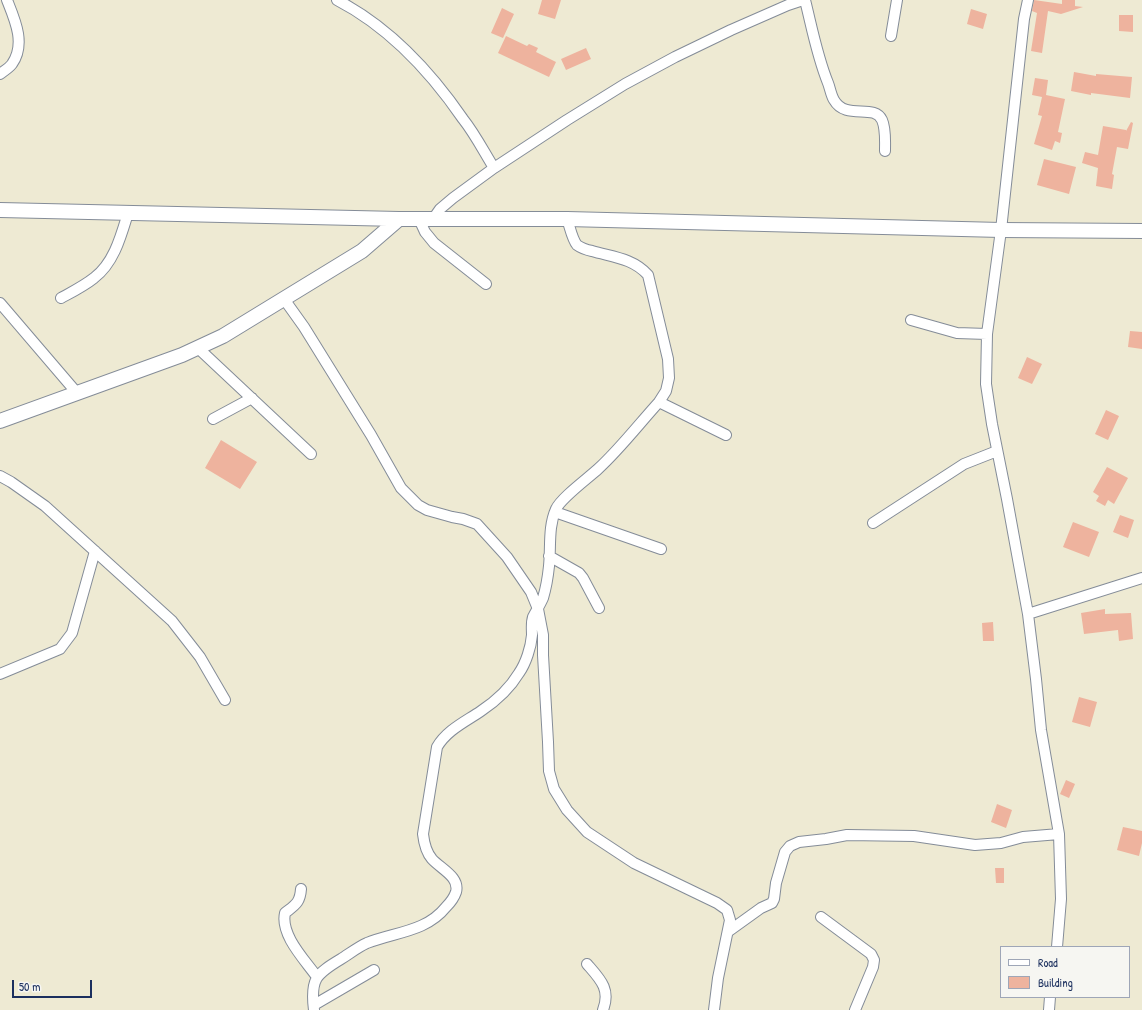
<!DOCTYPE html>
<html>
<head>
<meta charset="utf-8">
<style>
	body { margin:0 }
	#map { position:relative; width:1142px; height:1010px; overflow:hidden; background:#eeead3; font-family:"Patrick Hand",sans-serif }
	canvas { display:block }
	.legend { position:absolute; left:1000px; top:946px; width:130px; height:52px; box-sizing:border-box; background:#f6f6f2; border:1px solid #9ea6b7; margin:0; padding:5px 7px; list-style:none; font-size:12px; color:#1b2f5e }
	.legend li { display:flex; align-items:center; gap:8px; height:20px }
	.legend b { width:20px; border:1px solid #9ea6b7 }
	.scale { position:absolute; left:12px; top:980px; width:80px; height:18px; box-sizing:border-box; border:2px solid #1b2f5e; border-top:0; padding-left:5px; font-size:12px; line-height:14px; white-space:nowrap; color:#1b2f5e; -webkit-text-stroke:3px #f6f6f2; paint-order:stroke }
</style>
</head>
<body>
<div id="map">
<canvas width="1142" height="1010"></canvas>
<ul class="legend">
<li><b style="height:5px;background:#fff"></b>Road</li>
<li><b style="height:11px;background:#eeb39e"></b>Building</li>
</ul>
<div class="scale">50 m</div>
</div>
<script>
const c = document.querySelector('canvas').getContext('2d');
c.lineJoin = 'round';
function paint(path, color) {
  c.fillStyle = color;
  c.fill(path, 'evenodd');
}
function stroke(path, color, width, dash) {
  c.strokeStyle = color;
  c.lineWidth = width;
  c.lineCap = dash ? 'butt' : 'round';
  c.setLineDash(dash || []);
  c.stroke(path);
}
const building = new Path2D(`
	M 542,0 L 561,0 L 555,19 L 538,14 Z
	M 1034,0 L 1062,4 L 1062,0 L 1075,0 L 1075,6 L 1083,7 L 1061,14 L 1048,11 L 1042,53 L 1031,51 L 1037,13 L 1032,11 Z
	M 502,8 L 514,14 L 503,38 L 491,33 Z
	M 971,9 L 987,14 L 983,29 L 967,24 Z
	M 1119,15 L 1133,15 L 1133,32 L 1119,31 Z
	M 506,36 L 527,46 L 529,44 L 538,48 L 536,52 L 556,62 L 549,77 L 498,53 Z
	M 586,48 L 591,59 L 566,70 L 561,59 Z
	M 1074,72 L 1096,76 L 1096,74 L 1132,77 L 1130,98 L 1091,93 L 1091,95 L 1071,91 Z
	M 1035,78 L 1048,80 L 1046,95 L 1065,99 L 1058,132 L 1062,133 L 1060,143 L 1055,141 L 1052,150 L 1034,144 L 1042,116 L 1038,115 L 1042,97 L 1032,95 Z
	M 1131,122 L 1133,123 L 1128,149 L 1117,147 L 1112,174 L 1114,175 L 1112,189 L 1096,186 L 1098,168 L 1082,163 L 1085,152 L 1098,155 L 1103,126 L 1126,130 L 1126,131 Z
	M 1044,159 L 1076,167 L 1069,194 L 1037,185 Z
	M 1130,331 L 1142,332 L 1142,349 L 1128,347 Z
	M 1027,357 L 1042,364 L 1032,384 L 1018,378 Z
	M 1106,410 L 1119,416 L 1108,440 L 1095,434 Z
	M 221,440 L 257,462 L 240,489 L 205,468 Z
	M 1107,467 L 1128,478 L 1114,504 L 1108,500 L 1105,506 L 1096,501 L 1099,496 L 1093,492 Z
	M 1120,515 L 1134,520 L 1128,538 L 1113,532 Z
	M 1073,522 L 1099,532 L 1089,557 L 1063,547 Z
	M 1105,609 L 1105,614 L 1131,613 L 1133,639 L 1119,641 L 1118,630 L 1084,634 L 1081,613 Z
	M 993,622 L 994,641 L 983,641 L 982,623 Z
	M 1079,697 L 1097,702 L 1090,727 L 1072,722 Z
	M 1066,780 L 1075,784 L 1069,798 L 1060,794 Z
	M 997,804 L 1012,810 L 1006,828 L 991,822 Z
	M 1123,827 L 1142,831 L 1142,843 L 1139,856 L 1117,850 Z
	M 995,868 L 1004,868 L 1004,883 L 996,883 Z`);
const street = new Path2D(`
	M 337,0 C 389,27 430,71 463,119 C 475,134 484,152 494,168
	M 805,0 C 812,28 817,56 828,83 C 830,88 831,95 834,100 C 846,121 874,103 882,120 C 886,129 885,141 885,151
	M 1028,0 L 1024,19 L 1001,230 L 987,334 L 986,384 L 992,424 L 1007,499 L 1028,614 L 1036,679 L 1041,730 L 1059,834 L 1061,899 L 1057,947
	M 891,36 L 897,0
	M 0,74 C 4,71 9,68 12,64 C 26,44 15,20 7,0
	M 419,219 L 425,232 L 434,243 L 486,284
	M 433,219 L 440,209 L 453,198 L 494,168 L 567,120 L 625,84 L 675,57 L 731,30 L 788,5 L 803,0
	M 61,298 C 72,292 84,286 94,278 C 114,263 121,236 128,213
	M 284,299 L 304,327 L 371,435 L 401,488 L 418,505 L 427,510 L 452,517 L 463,519 L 477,524 L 507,557 L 531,592 L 538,609 L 543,635 L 543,655 L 548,742 L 549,771 L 554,789 L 567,810 L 587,832 L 634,863 L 717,903 L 727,910 L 730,920 L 718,978 L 714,1010
	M 0,303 L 77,393
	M 911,320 L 957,333 L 987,334
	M 198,348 L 311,454
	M 659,402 L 726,435
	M 213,419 L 252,398
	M 0,476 L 11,482 L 45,506 L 172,621 L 200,657 L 225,700
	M 555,512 L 661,549
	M 873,523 L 964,464 L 997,451
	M 549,556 L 579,573 L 583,578 L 599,608
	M 1028,614 L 1142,578
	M 0,674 L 60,649 L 72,633 L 95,551
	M 301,889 C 300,903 295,905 285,913 C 280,935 305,960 317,977
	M 821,917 L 871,954 L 874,960 L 873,967 L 855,1010
	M 729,931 L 761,908 L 772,903 L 774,899 L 776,883 L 785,852 L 790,846 L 799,842 L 826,839 L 847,835 L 914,836 L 975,845 L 1001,843 L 1023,837 L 1059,834
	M 587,964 C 600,979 611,989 603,1010
	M 314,1005 L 374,970
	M 314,1010 C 310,979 316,974 341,959 C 349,954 358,947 367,943 C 395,932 426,932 446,907 C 450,903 454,898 456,892 C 460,877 441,869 432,859 C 426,852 424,843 423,834 L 437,747 C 447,730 465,722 481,711 C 496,701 510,688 519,673 C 526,663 531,647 532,635 C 532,629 531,623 533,617 C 536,611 540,605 543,598 C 546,588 548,576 549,566 C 551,546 548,527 556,509 C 561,498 587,479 598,469 C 619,450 639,424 659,402 L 666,391 L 669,378 L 668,359 L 648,275 C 633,258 612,257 592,251 C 587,250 581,248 577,245 C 572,239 570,227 567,219
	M 1049,1010 L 1050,997`);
const secondary = new Path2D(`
	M 0,210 L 399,219 L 567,219 L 1001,230 L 1142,231
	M 0,421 L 182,355 L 223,336 L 362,251 L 399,219`);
paint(building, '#eeb39e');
stroke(street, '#848c98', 12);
stroke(secondary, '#848c98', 16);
stroke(street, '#fff', 10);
stroke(secondary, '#fff', 14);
</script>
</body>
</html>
